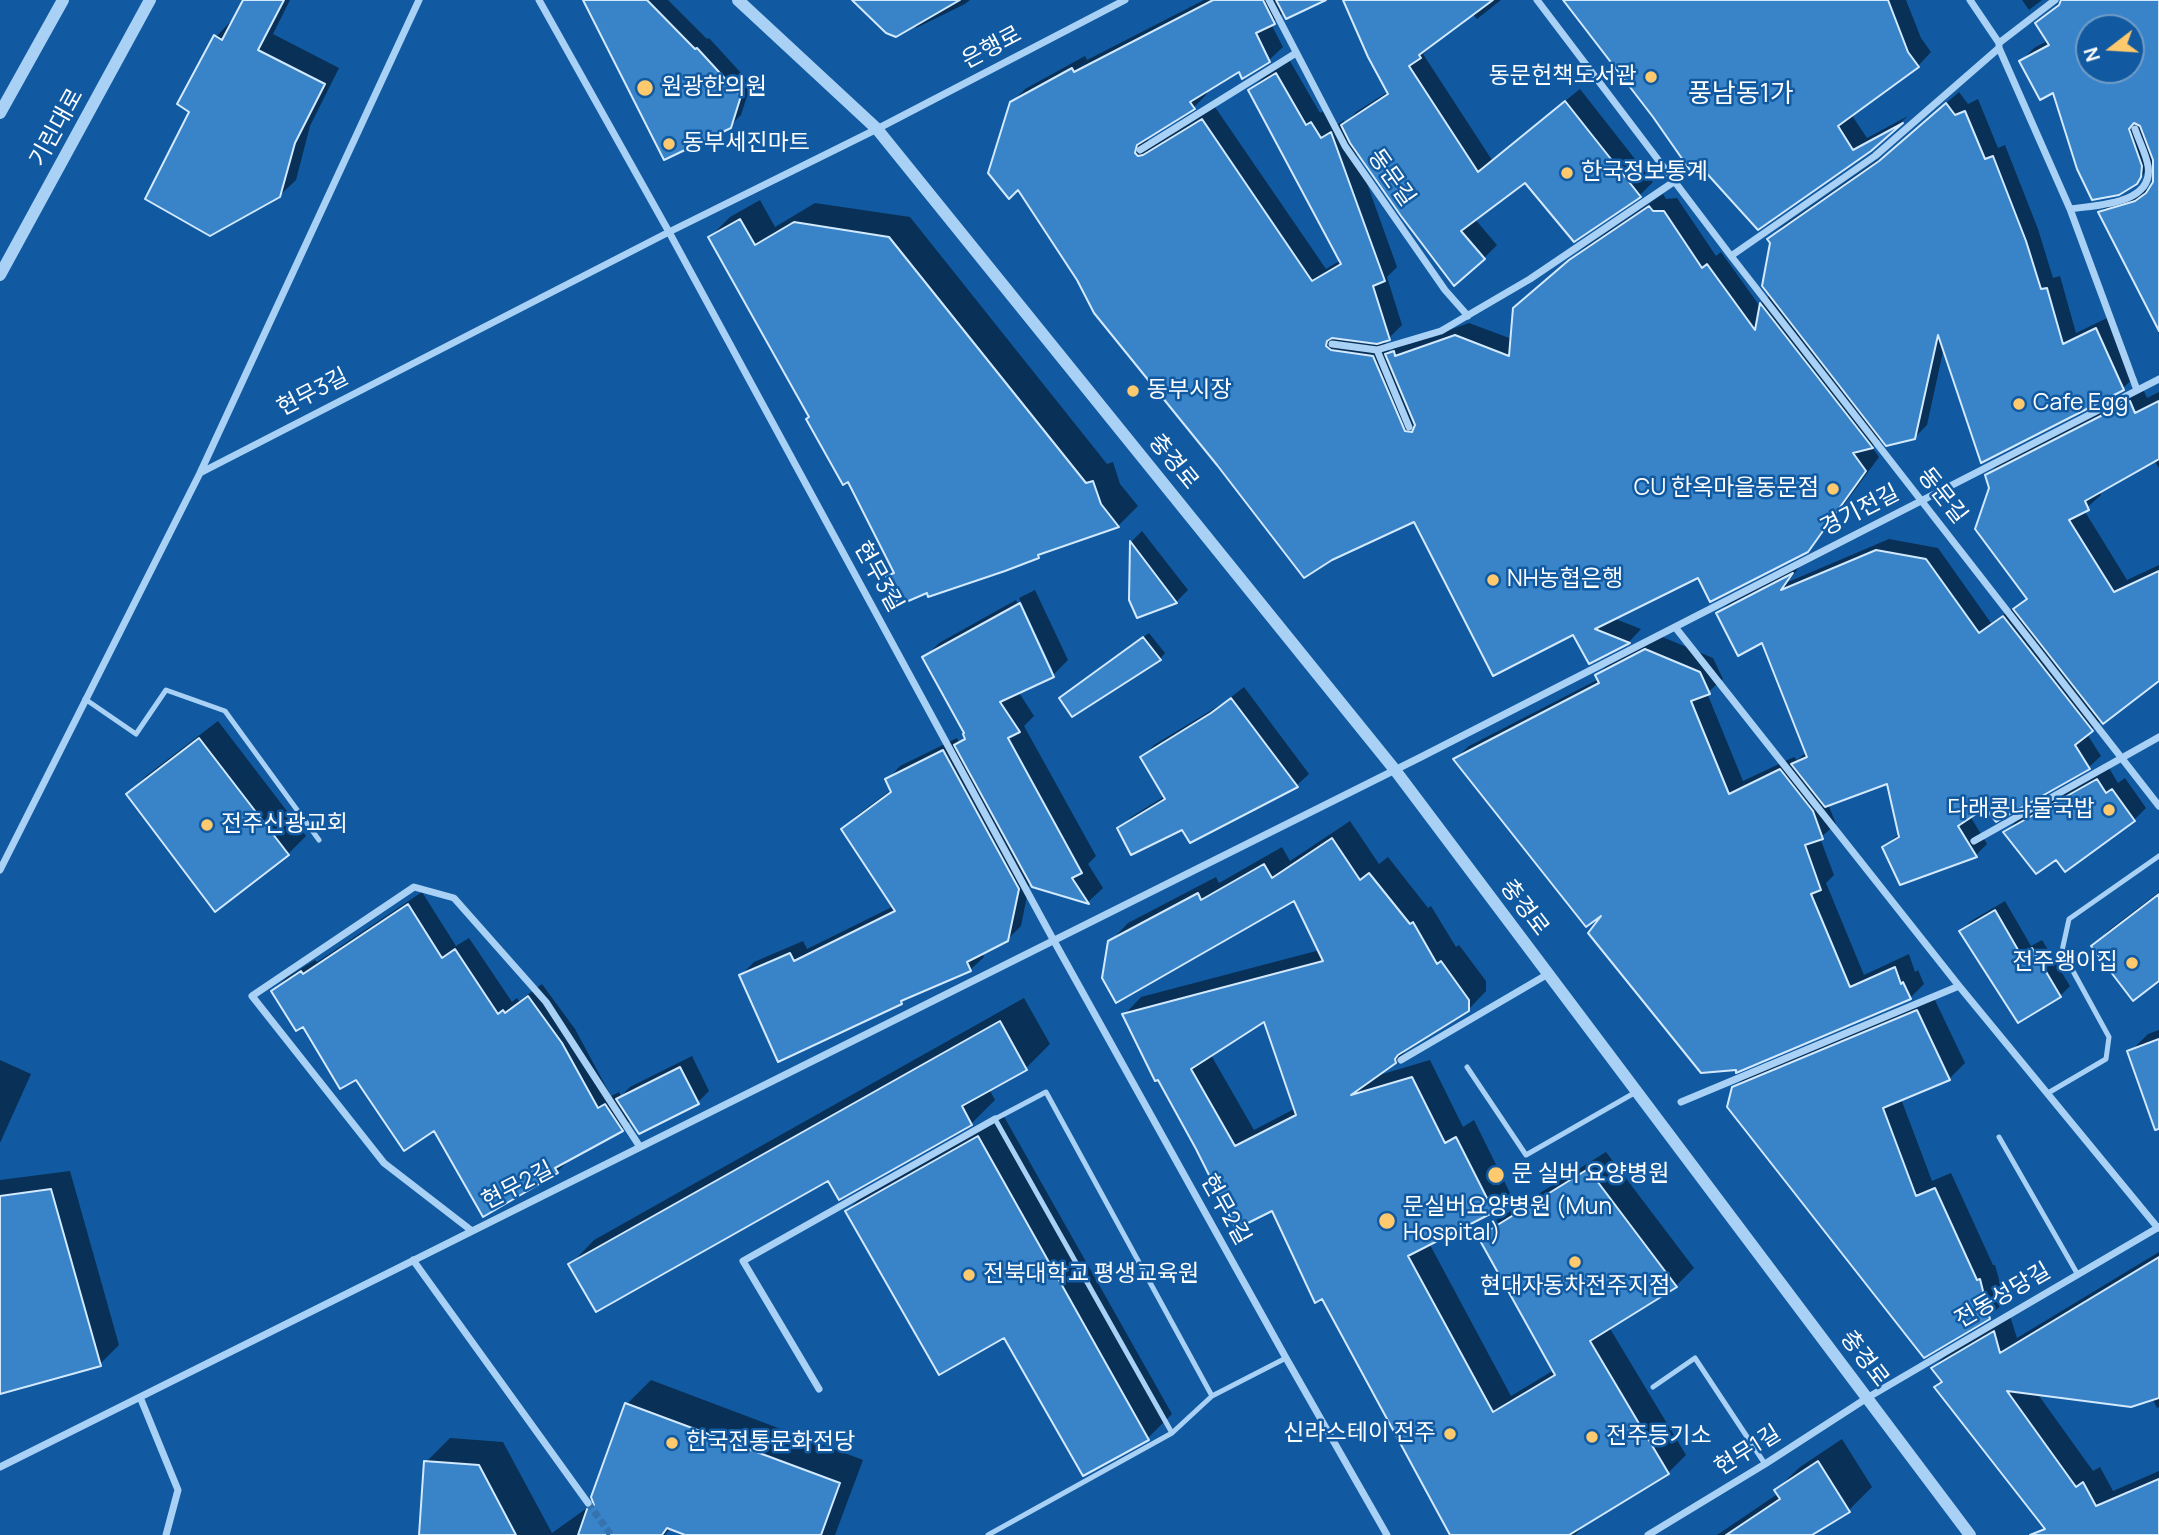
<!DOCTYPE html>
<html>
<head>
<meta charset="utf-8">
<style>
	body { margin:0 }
	#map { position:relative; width:2159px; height:1535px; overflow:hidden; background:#115aa1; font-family:Manrope,sans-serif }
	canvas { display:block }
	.north { position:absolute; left:2075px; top:14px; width:70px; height:70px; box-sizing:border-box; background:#115aa1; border:2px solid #709cc7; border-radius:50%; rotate:253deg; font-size:19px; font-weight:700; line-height:28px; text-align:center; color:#fff }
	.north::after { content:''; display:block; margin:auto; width:24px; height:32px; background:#ffca6d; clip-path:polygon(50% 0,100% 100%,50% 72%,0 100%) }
</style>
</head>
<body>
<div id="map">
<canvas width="2159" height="1535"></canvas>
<div class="north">N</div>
</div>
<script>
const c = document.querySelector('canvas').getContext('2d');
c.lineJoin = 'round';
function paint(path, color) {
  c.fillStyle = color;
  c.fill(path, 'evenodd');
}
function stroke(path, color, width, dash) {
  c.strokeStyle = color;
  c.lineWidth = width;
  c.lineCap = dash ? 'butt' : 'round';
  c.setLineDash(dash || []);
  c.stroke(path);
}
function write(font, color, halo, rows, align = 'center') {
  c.font = font + ' Manrope,"Noto Sans KR",sans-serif';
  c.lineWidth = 5;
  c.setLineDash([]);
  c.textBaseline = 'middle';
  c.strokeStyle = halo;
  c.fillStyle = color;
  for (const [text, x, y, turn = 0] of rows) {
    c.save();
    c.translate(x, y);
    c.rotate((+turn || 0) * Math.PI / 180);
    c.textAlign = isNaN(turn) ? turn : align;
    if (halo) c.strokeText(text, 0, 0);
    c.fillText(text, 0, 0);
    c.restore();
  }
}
const shadow = new Path2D(`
	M 245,0 L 290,0 L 273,34 L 339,68 L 310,126 L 296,180 L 279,196 L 216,37 L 231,21 L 234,22 Z
	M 586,0 L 668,0 L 707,39 L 709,38 L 751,84 L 741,115 L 730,126 Z
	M 854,0 L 970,0 L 965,4 L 916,28 L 914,25 Z
	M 1204,0 L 1322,0 L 1284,12 L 1271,24 L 1283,47 L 1269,60 L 1243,77 L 1239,70 L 1205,91 L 1207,94 L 1194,107 L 1148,137 L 1148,141 L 1157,143 L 1215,107 L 1326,269 L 1341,260 L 1250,90 L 1264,77 L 1290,61 L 1320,113 L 1325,110 L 1335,126 L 1344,120 L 1345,123 L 1356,112 L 1389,91 L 1344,0 L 1501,0 L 1477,19 L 1472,13 L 1423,54 L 1492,160 L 1580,89 L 1653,182 L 1640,195 L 1575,239 L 1525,181 L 1474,218 L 1497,245 L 1484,258 L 1354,147 L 1397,267 L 1387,277 L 1402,325 L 1389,338 L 1377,342 L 1386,343 L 1390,352 L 1401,341 L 1409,344 L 1469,323 L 1512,339 L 1529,295 L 1585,247 L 1663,194 L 1666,199 L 1677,198 L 1716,256 L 1721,252 L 1759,305 L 1771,294 L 1772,242 L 1769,239 L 1781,227 L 1893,149 L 1959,92 L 1968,104 L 1978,99 L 1998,148 L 2005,145 L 2038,229 L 2053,278 L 2060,276 L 2076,333 L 2109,317 L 2136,376 L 2123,388 L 1982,461 L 1944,347 L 1927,425 L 1914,438 L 1882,437 L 1872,447 L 1879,457 L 1821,536 L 1807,550 L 1699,575 L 1613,618 L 1641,629 L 1629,642 L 1590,662 L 1574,633 L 1415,520 L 1011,103 L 1025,89 L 1085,56 L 1087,60 Z
	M 1566,0 L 1906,0 L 1921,38 L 1931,52 L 1918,66 L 1851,114 L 1867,138 L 1908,116 L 1870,150 L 1758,227 L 1655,116 Z
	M 2022,0 L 2042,0 L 2029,10 Z
	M 2062,0 L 2159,0 L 2159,327 L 2100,212 L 2114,199 L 2150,188 L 2154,182 L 2155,161 L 2136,183 L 2054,90 L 2021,61 L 2034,48 L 2049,40 L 2037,23 ZM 2089,28 L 2131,28 L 2131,70 L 2089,70 Z
	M 760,200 L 775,227 L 815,203 L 910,217 L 1107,464 L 1113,462 L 1120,484 L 1138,506 L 1118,526 L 1044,551 L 1038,557 L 928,590 L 888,577 L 894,570 L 849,480 L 710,237 L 730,217 Z
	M 2143,389 L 2147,398 L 2159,392 L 2159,468 L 2154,460 L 2099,491 L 2101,495 L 2084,510 L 2127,580 L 2159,565 L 2159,679 L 2102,720 L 2087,734 L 2101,756 L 2089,767 L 1996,820 L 1985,805 L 1970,816 L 1987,844 L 1976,855 L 1884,847 L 1900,833 L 1888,782 L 1828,804 L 1836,824 L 1820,838 L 1834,875 L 1826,883 L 1864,975 L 1909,954 L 1915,972 L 1918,970 L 1924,984 L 1910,998 L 1738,1070 L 1607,911 L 1455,759 L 1469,746 L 1599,679 L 1597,675 L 1611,662 L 1660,636 L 1713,658 L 1723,679 L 1707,693 L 1743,781 L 1794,757 L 1797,760 L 1807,752 L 1763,640 L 1718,613 L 1730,602 L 1800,566 L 1788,582 L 1889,539 L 1938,548 L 1991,623 L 2016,606 L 2017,608 L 2028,597 L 1987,476 L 2000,462 Z
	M 1142,531 L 1188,590 L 1176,602 L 1138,616 L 1130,599 L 1131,542 Z
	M 1035,590 L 1068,660 L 1053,675 L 1018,691 L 1034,716 L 1024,726 L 1096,856 L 1088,864 L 1103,888 L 1088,902 L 1033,885 L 1030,881 L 1021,926 L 1007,940 L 982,953 L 984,957 L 970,970 L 906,997 L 901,1002 L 741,975 L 754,962 L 803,941 L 807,949 L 894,906 L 843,829 L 856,816 L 892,789 L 887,780 L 900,766 L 957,738 L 959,742 L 966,736 L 924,658 L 939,643 L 1016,600 L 1049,671 L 1053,671 L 1019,598 Z
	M 1149,633 L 1165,653 L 1160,659 L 1067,693 Z
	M 1244,687 L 1309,774 L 1297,785 L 1190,841 L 1183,828 L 1119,829 L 1131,817 L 1165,796 L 1143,757 L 1154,745 L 1225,702 Z
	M 218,721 L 306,836 L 288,854 L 128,794 L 146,776 Z
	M 2109,768 L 2118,783 L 2125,778 L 2146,808 L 2134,820 L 2065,869 L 2056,857 L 2006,832 L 2017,820 Z
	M 1350,821 L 1379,864 L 1388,857 L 1428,908 L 1431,906 L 1456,947 L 1459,945 L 1486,981 L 1486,991 L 1468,1010 L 1413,1044 L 1395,1062 L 1376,1076 L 1430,1060 L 1463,1127 L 1474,1120 L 1510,1193 L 1493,1211 L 1429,1243 L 1511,1396 L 1554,1370 L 1480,1237 L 1498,1219 L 1606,1152 L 1694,1268 L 1676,1286 L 1609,1327 L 1686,1455 L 1668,1473 L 1581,1526 L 1582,1528 L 1575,1535 L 1452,1535 L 1273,1209 L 1197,1148 L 1124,1015 L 1141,997 L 1320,950 L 1295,898 L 1110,942 L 1128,923 L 1216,877 L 1219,883 L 1282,847 L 1290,861 ZM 1265,1020 L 1296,1108 L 1254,1130 L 1211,1055 Z
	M 422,892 L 456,946 L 469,938 L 512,1002 L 517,998 L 519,1001 L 542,984 L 575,1029 L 611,1096 L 619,1092 L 621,1096 L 630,1087 L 692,1056 L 709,1091 L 697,1103 L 632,1119 L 621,1130 L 570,1159 L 557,1172 L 434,1129 L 357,1077 L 273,991 L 286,978 L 315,960 L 317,962 Z
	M 2159,892 L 2159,979 L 2093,946 L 2109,930 Z
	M 2005,901 L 2031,946 L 2042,940 L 2070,986 L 2060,996 L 1961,931 L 1971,921 Z
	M 1933,996 L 1965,1063 L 1949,1079 L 1901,1099 L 1932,1181 L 1951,1173 L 1993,1265 L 1995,1265 L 2005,1301 L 1989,1317 L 1734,1088 L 1750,1072 Z
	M 1024,998 L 1050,1044 L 1026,1068 L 989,1089 L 995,1100 L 971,1124 L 829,1179 L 571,1264 L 594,1240 Z
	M 2159,1030 L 2159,1121 L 2132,1050 L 2148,1034 Z
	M 0,1060 L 31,1074 L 0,1143 Z
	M 1002,1113 L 1172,1414 L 1148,1438 L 1084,1474 L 1005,1336 L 847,1211 L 871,1187 Z
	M 70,1171 L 119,1345 L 100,1364 L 0,1392 L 0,1180 Z
	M 2159,1252 L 2159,1407 L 2157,1408 L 2152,1398 L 2037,1393 L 2093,1471 L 2100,1467 L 2113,1491 L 2159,1471 L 2159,1535 L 2052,1535 L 1936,1388 L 1943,1381 L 1933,1368 L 1950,1351 L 2010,1316 L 2017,1338 Z
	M 651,1380 L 863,1460 L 835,1535 L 690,1535 L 671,1528 L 665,1535 L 421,1535 L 426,1462 L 450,1438 L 503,1442 L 552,1533 L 594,1503 L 627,1404 Z
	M 1842,1439 L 1872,1487 L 1849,1510 L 1809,1535 L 1717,1535 L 1779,1493 L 1776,1490 L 1800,1467 Z`);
const building = new Path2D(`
	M 243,0 L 284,0 L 258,50 L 325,84 L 295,143 L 280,197 L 210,236 L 145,199 L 189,112 L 177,104 L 214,35 L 222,40 Z
	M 583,0 L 647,0 L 695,49 L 697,48 L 741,96 L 731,128 L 664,160 Z
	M 852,0 L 960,0 L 896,37 L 886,33 Z
	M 1213,0 L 1263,0 L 1275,24 L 1256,33 L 1270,62 L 1242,79 L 1239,72 L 1190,102 L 1195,109 L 1137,145 L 1135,153 L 1138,156 L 1143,155 L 1202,119 L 1312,281 L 1341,264 L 1248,90 L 1276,73 L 1306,125 L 1311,122 L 1321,138 L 1331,132 L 1385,281 L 1373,286 L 1390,340 L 1377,344 L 1332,338 L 1327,341 L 1326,346 L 1331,350 L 1373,356 L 1405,431 L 1412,432 L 1415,425 L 1385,354 L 1394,351 L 1395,356 L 1455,335 L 1509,356 L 1513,308 L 1569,260 L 1649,206 L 1653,211 L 1664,211 L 1702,268 L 1707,264 L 1755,330 L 1760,303 L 1873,448 L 1853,453 L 1866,471 L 1808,552 L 1710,602 L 1698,578 L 1595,629 L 1630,643 L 1589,664 L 1573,635 L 1493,676 L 1414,522 L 1332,560 L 1304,578 L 1217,465 L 1094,313 L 1077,280 L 1018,190 L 1009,199 L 988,173 L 1010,102 L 1072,68 L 1074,72 Z
	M 1276,0 L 1326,0 L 1286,19 Z
	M 1343,0 L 1493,0 L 1419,55 L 1421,58 L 1409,66 L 1478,172 L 1565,101 L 1641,197 L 1574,242 L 1525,183 L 1461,231 L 1485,259 L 1454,286 L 1401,216 L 1350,143 L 1341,125 L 1388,94 L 1368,57 Z
	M 1563,0 L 1888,0 L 1908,52 L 1919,67 L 1838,126 L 1853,150 L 1903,123 L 1871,151 L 1758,230 L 1700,166 L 1692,173 L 1653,117 Z
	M 2061,0 L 2159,0 L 2159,331 L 2098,212 L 2135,201 L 2146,193 L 2153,182 L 2153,160 L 2140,126 L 2134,123 L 2129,129 L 2142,166 L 2141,177 L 2137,184 L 2119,195 L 2092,200 L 2077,169 L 2053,93 L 2040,100 L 2019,61 L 2049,45 L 2035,23 L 2059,5 ZM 2089,28 L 2131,28 L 2131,70 L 2089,70 Z
	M 1946,103 L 1955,115 L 1965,111 L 1985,159 L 1993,156 L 2026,241 L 2041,289 L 2047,288 L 2063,344 L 2096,328 L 2124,390 L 1981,463 L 1938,335 L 1915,439 L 1886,446 L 1762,286 L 1770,243 L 1767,239 L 1879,161 Z
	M 740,219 L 755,245 L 794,222 L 889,237 L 1086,483 L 1093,481 L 1101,504 L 1119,527 L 1038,555 L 1039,558 L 1005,571 L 928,597 L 927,593 L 899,605 L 886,576 L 894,573 L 848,482 L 843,485 L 806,419 L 809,417 L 708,237 Z
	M 2130,401 L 2135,413 L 2159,401 L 2159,459 L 2085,501 L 2089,510 L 2069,520 L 2114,592 L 2159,571 L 2159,681 L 2103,724 L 2013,609 L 2027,599 L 1975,529 L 1989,488 L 1985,475 Z
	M 1130,541 L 1177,603 L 1137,618 L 1129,600 Z
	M 1876,550 L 1926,559 L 1979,633 L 2003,616 L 2093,731 L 2075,745 L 2090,769 L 1996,822 L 1985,808 L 1958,826 L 1977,857 L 1900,885 L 1882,847 L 1899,837 L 1887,784 L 1825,807 L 1791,764 L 1807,757 L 1762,643 L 1738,656 L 1716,613 L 1793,573 L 1781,590 Z
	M 1020,603 L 1054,677 L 1000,702 L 1020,732 L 1008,738 L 1082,873 L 1072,878 L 1089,904 L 1032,887 L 954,745 L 965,739 L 963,734 L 964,733 L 922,657 Z
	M 1143,637 L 1161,660 L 1072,717 L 1059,698 Z
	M 1645,649 L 1700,672 L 1710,694 L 1691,701 L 1729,794 L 1780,769 L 1813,811 L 1823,839 L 1805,845 L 1821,890 L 1811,894 L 1850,987 L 1895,967 L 1901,984 L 1903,982 L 1911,999 L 1736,1073 L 1736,1070 L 1701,1073 L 1588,933 L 1601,916 L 1586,927 L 1453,759 L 1599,683 L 1595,675 Z
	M 1231,698 L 1298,787 L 1190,843 L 1182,830 L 1131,855 L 1117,828 L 1165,799 L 1140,757 L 1211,713 Z
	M 199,738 L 289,855 L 215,912 L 126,794 Z
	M 943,750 L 1019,889 L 1008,941 L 967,962 L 971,971 L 901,1001 L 902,1004 L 778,1062 L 739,975 L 790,953 L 794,961 L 895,911 L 841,829 L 891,792 L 885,779 Z
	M 2097,779 L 2106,793 L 2112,789 L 2135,821 L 2065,872 L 2056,860 L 2036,874 L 2003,832 Z
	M 1332,838 L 1360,880 L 1369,873 L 1410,924 L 1413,922 L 1437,964 L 1441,961 L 1469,1000 L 1469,1011 L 1398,1055 L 1395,1059 L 1396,1063 L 1351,1095 L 1412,1077 L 1445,1143 L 1456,1137 L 1494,1212 L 1408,1256 L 1493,1412 L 1555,1375 L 1478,1237 L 1588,1169 L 1677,1287 L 1590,1341 L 1669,1474 L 1569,1535 L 1450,1535 L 1322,1299 L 1315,1303 L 1272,1211 L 1236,1229 L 1196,1149 L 1158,1080 L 1155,1081 L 1122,1014 L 1323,961 L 1294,901 L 1116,1003 L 1102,978 L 1108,941 L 1198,893 L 1201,900 L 1264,864 L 1272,878 ZM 1264,1022 L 1296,1115 L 1235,1146 L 1191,1069 Z
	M 2159,894 L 2159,981 L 2133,1001 L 2091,946 Z
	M 408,904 L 442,958 L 455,949 L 498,1014 L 503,1010 L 505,1013 L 528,996 L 562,1043 L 598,1108 L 605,1104 L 623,1131 L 555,1168 L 558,1173 L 483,1217 L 434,1131 L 404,1151 L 356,1080 L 340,1089 L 303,1027 L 296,1031 L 271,991 L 301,971 L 303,974 Z
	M 1995,910 L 2021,955 L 2032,948 L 2061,997 L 2018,1023 L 1959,931 Z
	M 1917,1010 L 1950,1080 L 1883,1108 L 1916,1196 L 1935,1188 L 1977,1280 L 1980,1279 L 1990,1319 L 1924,1358 L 1727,1107 L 1732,1087 Z
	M 1000,1021 L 1027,1070 L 962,1106 L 972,1125 L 839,1200 L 828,1181 L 596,1312 L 568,1264 Z
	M 2159,1039 L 2159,1129 L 2155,1130 L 2127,1051 Z
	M 680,1067 L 699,1104 L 639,1134 L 616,1099 Z
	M 978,1136 L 1149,1440 L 1083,1476 L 1004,1338 L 939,1375 L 845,1211 Z
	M 51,1189 L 101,1366 L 0,1394 L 0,1196 Z
	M 2159,1257 L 2159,1398 L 2131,1407 L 2007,1391 L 2076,1487 L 2083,1482 L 2096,1506 L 2159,1479 L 2159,1535 L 2030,1535 L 2045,1529 L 1934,1387 L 1942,1382 L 1931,1368 L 1994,1331 L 2000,1353 Z
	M 625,1403 L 840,1483 L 821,1535 L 685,1535 L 667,1528 L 662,1535 L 578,1535 L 587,1509 L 594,1505 L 591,1497 Z
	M 424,1461 L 479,1465 L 516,1535 L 419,1535 Z
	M 1818,1461 L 1850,1512 L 1812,1535 L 1726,1535 L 1780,1499 L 1774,1490 Z`);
const minorTunnel = new Path2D(`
	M 588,1503 L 611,1535`);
const service = new Path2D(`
	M 85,699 L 136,734 L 166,690 L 225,711 L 319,840
	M 1467,1067 L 1526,1155 L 1636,1092
	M 2048,1093 L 2106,1059 L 2109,1037 L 2062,951 L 2069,919 L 2159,856
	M 1999,1137 L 2078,1275
	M 1653,1387 L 1695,1358 L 1765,1464
	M 1172,1433 L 995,1119 L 1046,1092 L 1212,1396
	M 988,1535 L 1172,1433 L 1212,1396 L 1286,1358`);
const minor = new Path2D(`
	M 539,0 L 669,232 L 1054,941 L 1286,1358 L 1387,1535
	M 1269,0 L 1345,146 L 1445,290 L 1468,316
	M 1537,0 L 1731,256 L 2159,806
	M 1970,0 L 1999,43 L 1999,48 L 2070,209 L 2137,390
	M 1999,43 L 2055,0
	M 1140,150 L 1296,53
	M 2070,209 C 2095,205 2154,205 2148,166 C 2146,154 2139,141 2135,129
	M 1731,256 L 1875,156 L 1999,48
	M 1332,344 L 1377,350 L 1441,331 L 1530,279 L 1675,181
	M 1377,350 L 1409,427
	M 200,473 L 669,232 L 877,129 L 1125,0
	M 1675,627 L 1959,986 L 2158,1228
	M 1974,841 L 2159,737
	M 0,870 L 200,473 L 419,0
	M 1401,1060 L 1548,974
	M 1681,1102 L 1959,986
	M 472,1231 L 384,1163 L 252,996 L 414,887 L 454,898 L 546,1002 L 640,1147
	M 413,1260 L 588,1503
	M 819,1389 L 743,1261 L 995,1119
	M 140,1397 L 178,1490 L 166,1535
	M 0,1467 L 1421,757 L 2159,379
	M 1648,1535 L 1765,1464 L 1867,1398 L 2159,1227`);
const tertiary = new Path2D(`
	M 738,0 L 877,129 L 1395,770 L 1970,1535
	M 0,113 L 63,0
	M 0,275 L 150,0`);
const markers = [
	[1651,77,7,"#ffca6d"],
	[645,88,9,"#ffca6d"],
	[669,144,7,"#ffca6d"],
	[1567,173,7,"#ffca6d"],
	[1133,391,7,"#ffca6d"],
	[2019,404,7,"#ffca6d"],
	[1833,489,7,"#ffca6d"],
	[1493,580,7,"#ffca6d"],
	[2109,810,7,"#ffca6d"],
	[207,825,7,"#ffca6d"],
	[2132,963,7,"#ffca6d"],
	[1496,1175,9,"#ffca6d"],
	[1387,1221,9,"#ffca6d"],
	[1575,1262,7,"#ffca6d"],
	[969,1275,7,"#ffca6d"],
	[1450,1434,7,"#ffca6d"],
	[1592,1437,7,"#ffca6d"],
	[672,1443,7,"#ffca6d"]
];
const streetNames = [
	["은행로",992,48,-28],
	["기린대로",57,128,-61],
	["동문길",1391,178,55],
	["현무3길",313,393,-27],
	["충경로",1173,462,51],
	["동문길",1942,496,52],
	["경기전길",1860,511,-27],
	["현무3길",878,577,61],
	["충경로",1524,908,53],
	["현무2길",518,1186,-27],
	["현무2길",1225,1210,61],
	["전동성당길",2003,1296,-30],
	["충경로",1864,1359,53],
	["현무1길",1748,1451,-32]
];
const poiNames = [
	["동문헌책도서관",1637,77,"right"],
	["원광한의원",661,88],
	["동부세진마트",683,144],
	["한국정보통계",1581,173],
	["동부시장",1147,391],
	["Cafe Egg",2033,404],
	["CU 한옥마을동문점",1819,489,"right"],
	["NH농협은행",1507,580],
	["다래콩나물국밥",2095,810,"right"],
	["전주신광교회",221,825],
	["전주왱이집",2118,963,"right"],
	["문 실버 요양병원",1512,1175],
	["문실버요양병원 (Mun",1403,1208],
	["Hospital)",1403,1234],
	["전북대학교 평생교육원",983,1275],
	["현대자동차전주지점",1575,1287,"center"],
	["신라스테이 전주",1436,1434,"right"],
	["전주등기소",1606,1437],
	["한국전통문화전당",686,1443]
];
const quarterNames = [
	["풍남동1가",1741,95]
];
paint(shadow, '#0007');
paint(building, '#3984c8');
stroke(building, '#d2e9fe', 2);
stroke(minorTunnel, '#3573af', 7, [7, 3.5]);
stroke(service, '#a9d1f5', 5);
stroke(minor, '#a9d1f5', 7);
stroke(tertiary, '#a9d1f5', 12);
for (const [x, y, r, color] of markers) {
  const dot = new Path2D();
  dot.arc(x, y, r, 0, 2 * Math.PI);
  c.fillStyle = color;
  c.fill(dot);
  stroke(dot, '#115aa1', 2.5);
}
write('23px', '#fff', '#115aa1', streetNames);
write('23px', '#fff', '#115aa1', poiNames, 'left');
write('26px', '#fff', '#115aa1', quarterNames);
</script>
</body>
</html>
